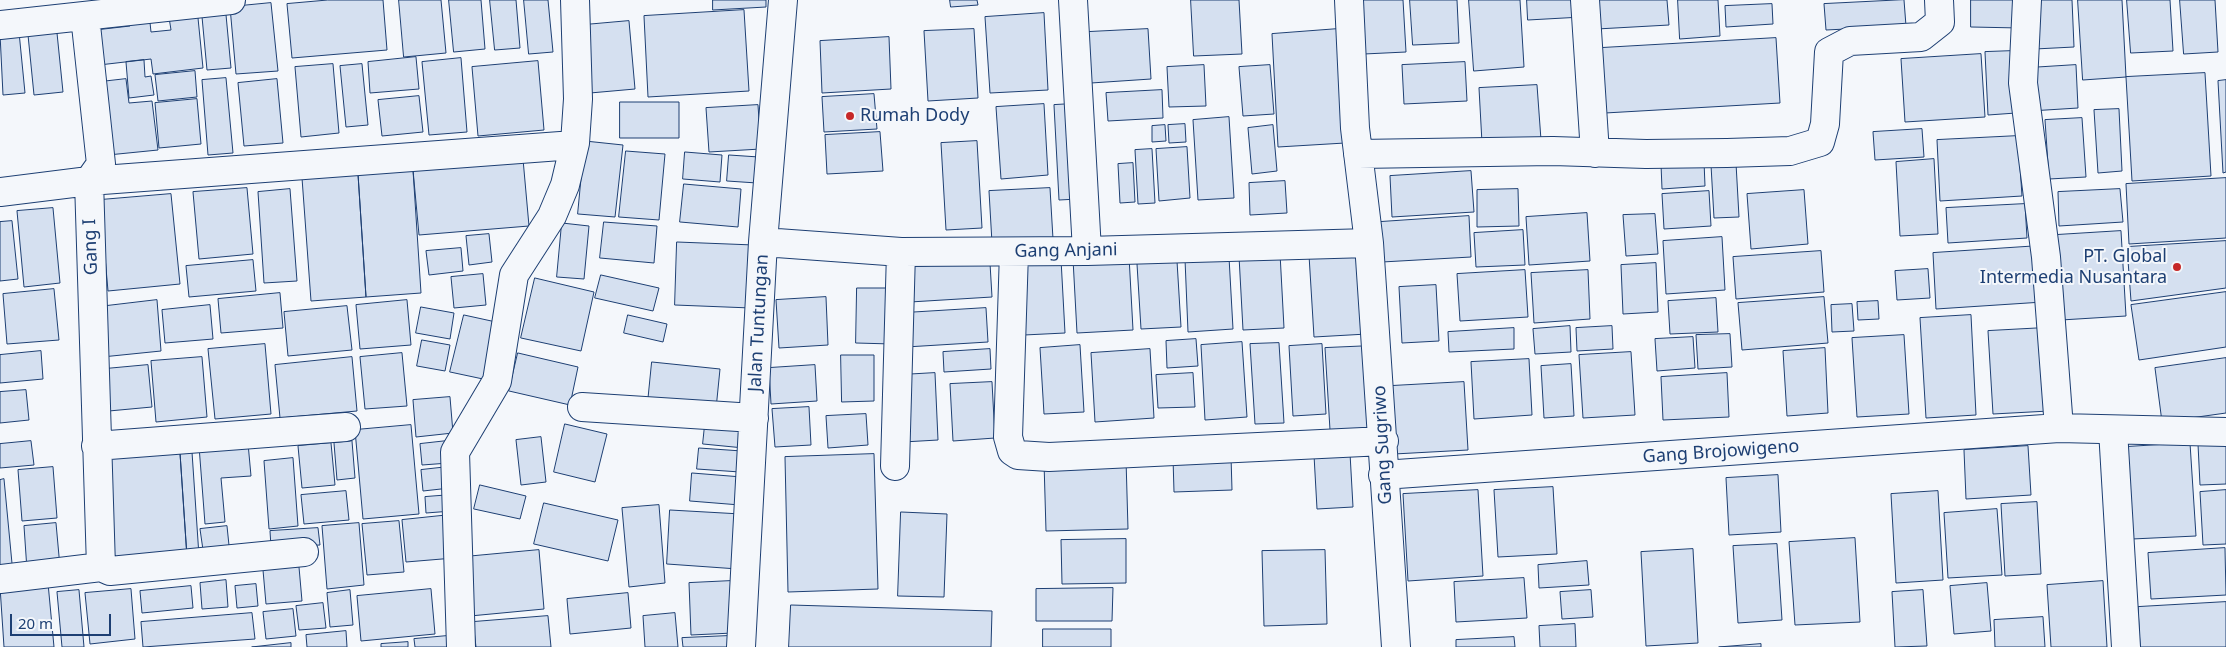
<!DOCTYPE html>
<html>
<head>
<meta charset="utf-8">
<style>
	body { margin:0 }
	#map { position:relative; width:2226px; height:647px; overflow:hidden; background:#f4f7fb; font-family:"Noto Sans",sans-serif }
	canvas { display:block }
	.scale { position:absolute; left:10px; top:614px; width:101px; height:22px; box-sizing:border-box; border:2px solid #1d3f73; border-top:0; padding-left:6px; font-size:15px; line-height:18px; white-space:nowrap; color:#1d3f73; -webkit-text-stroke:4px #f4f7fb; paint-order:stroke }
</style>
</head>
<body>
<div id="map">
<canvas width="2226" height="647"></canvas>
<div class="scale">20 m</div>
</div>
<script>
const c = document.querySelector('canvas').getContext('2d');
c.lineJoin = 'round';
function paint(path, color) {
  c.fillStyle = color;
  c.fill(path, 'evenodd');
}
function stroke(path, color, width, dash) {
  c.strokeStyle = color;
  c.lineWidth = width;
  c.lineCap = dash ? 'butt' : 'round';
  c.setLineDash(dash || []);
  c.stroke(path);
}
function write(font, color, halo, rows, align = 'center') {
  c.font = font + ' "Noto Sans",sans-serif';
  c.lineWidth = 4;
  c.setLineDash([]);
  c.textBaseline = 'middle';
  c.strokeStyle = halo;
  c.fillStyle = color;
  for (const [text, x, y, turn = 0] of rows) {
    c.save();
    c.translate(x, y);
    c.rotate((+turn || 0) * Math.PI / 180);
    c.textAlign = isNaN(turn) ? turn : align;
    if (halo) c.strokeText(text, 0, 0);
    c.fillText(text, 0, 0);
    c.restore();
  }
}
const building = new Path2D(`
	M 328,0 L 383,0 L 387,50 L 292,58 L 287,4 Z
	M 399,0 L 441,0 L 446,53 L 404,57 Z
	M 449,0 L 481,0 L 485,49 L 454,52 Z
	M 490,0 L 516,0 L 520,48 L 495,50 Z
	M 524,0 L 548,0 L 553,52 L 529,54 Z
	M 713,0 L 766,0 L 766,7 L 713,10 Z
	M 950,0 L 977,0 L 978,5 L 951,7 Z
	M 1191,0 L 1239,0 L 1242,54 L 1194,56 Z
	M 1360,0 L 1403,0 L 1406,52 L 1364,54 Z
	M 1410,0 L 1457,0 L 1459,43 L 1413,45 Z
	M 1469,0 L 1520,0 L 1524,67 L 1474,71 Z
	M 1527,0 L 1581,0 L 1582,17 L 1528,20 Z
	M 1595,0 L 1667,0 L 1669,25 L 1597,29 Z
	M 1678,0 L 1718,0 L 1720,36 L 1680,39 Z
	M 1904,0 L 1906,26 L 1826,30 L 1824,4 Z
	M 1971,0 L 2021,0 L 2020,28 L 1971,27 Z
	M 2033,0 L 2072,0 L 2074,47 L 2035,49 Z
	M 2078,0 L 2122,0 L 2126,77 L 2083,80 Z
	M 2127,0 L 2170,0 L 2173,51 L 2131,53 Z
	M 2180,0 L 2215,0 L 2218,52 L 2184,54 Z
	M 271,3 L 278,71 L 236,74 L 230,7 Z
	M 225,4 L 231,68 L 207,70 L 201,6 Z
	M 1772,4 L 1773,24 L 1726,27 L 1725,6 Z
	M 197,8 L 203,68 L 153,74 L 151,59 L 99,65 L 95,30 L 130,26 L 129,15 L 149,13 L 151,32 L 171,30 L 168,11 Z
	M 744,10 L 749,91 L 648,97 L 644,16 Z
	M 1044,13 L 1048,90 L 990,93 L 985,17 Z
	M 629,21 L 635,89 L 590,93 L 584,25 Z
	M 974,29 L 978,98 L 928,101 L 924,31 Z
	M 1148,29 L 1151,79 L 1091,83 L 1088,32 Z
	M 1338,29 L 1345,143 L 1278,147 L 1272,34 Z
	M 19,32 L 25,93 L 3,95 L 0,34 Z
	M 57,33 L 63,92 L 34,95 L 28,35 Z
	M 889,37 L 891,89 L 822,93 L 820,41 Z
	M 1776,38 L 1780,103 L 1605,113 L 1601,48 Z
	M 2013,51 L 2016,113 L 1988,115 L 1985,52 Z
	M 1981,54 L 1985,117 L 1905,122 L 1901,59 Z
	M 416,57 L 419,89 L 370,93 L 368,62 Z
	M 461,58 L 467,132 L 429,135 L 422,62 Z
	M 144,60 L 145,77 L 151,76 L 154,95 L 129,98 L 126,62 Z
	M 538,61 L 544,130 L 478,136 L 472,67 Z
	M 1465,62 L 1467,101 L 1404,104 L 1402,65 Z
	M 333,64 L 339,133 L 301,137 L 295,67 Z
	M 362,64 L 368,125 L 346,127 L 340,66 Z
	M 1204,65 L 1206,106 L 1169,107 L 1167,67 Z
	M 1270,65 L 1274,114 L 1243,116 L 1239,67 Z
	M 2076,65 L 2078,108 L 2030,111 L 2028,68 Z
	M 195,71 L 197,97 L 158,101 L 155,75 Z
	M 2205,73 L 2211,176 L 2132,181 L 2126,77 Z
	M 226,78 L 233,153 L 208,155 L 202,80 Z
	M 126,79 L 129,103 L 152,101 L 158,150 L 108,155 L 100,82 Z
	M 277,79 L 283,143 L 244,146 L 238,83 Z
	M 2226,80 L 2226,172 L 2223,173 L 2218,81 Z
	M 1537,85 L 1541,140 L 1482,143 L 1479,88 Z
	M 1162,90 L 1163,118 L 1108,121 L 1106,93 Z
	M 874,94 L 877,129 L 824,132 L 822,97 Z
	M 419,96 L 423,132 L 382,136 L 378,100 Z
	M 197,99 L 201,144 L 159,148 L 155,103 Z
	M 620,102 L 679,102 L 679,138 L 620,138 Z
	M 1044,104 L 1048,175 L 1001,179 L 996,107 Z
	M 1072,104 L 1078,199 L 1059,200 L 1054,105 Z
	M 758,105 L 761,149 L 709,152 L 706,108 Z
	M 2119,109 L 2122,171 L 2098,173 L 2094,110 Z
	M 1229,117 L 1234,198 L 1198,200 L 1193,120 Z
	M 2082,118 L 2086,177 L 2049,179 L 2045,120 Z
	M 1185,124 L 1186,142 L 1169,143 L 1168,125 Z
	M 1165,125 L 1166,141 L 1152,142 L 1152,126 Z
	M 1273,125 L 1277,171 L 1252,174 L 1248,128 Z
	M 1922,129 L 1924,157 L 1875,160 L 1873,132 Z
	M 880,132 L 883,171 L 827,174 L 825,135 Z
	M 2018,136 L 2022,196 L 1940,201 L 1937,140 Z
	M 585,141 L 623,145 L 615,217 L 578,214 Z
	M 977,141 L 982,228 L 946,230 L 941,143 Z
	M 1187,147 L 1190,198 L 1159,201 L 1156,149 Z
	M 1152,149 L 1155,203 L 1138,204 L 1135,150 Z
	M 626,151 L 665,154 L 659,220 L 619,217 Z
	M 685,152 L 722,155 L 720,182 L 683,179 Z
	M 729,155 L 759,157 L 757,183 L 727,181 Z
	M 523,159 L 529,226 L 419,235 L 413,170 Z
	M 1934,159 L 1938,234 L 1900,236 L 1896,162 Z
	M 1704,161 L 1705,186 L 1662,189 L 1661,164 Z
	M 1133,163 L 1135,202 L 1120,203 L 1118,164 Z
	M 1736,163 L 1739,217 L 1714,218 L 1711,165 Z
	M 413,170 L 421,293 L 366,297 L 358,174 Z
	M 1471,171 L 1474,212 L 1392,217 L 1390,176 Z
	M 358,174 L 366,297 L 311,301 L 302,178 Z
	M 2226,178 L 2226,238 L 2129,244 L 2126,184 Z
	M 1285,181 L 1287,213 L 1250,215 L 1249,183 Z
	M 684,184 L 741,189 L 738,227 L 680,222 Z
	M 247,188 L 253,254 L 199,259 L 193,192 Z
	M 1050,188 L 1053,239 L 992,243 L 989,191 Z
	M 290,189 L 297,281 L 264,283 L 258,192 Z
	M 1518,189 L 1519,226 L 1477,227 L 1477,190 Z
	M 2120,189 L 2123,222 L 2059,226 L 2058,192 Z
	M 1804,190 L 1808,244 L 1751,249 L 1747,194 Z
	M 1709,191 L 1711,226 L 1664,229 L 1662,194 Z
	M 171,194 L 180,284 L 108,291 L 100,200 Z
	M 2025,204 L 2027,238 L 1948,243 L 1946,208 Z
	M 53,208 L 60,283 L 24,287 L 17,211 Z
	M 1587,213 L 1590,261 L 1529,265 L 1526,217 Z
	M 1655,214 L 1658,254 L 1626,256 L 1623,215 Z
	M 1469,216 L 1471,257 L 1382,262 L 1380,222 Z
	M 12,221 L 18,279 L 0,281 L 0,222 Z
	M 604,222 L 657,226 L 654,263 L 600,258 Z
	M 562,223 L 589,226 L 584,279 L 557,277 Z
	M 1523,230 L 1525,265 L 1476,267 L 1474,233 Z
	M 2121,231 L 2126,316 L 2061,320 L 2056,235 Z
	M 489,234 L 492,262 L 469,265 L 466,236 Z
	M 1722,237 L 1725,290 L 1666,294 L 1663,241 Z
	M 2226,241 L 2226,288 L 2131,301 L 2127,247 Z
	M 677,242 L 754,245 L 751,308 L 675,305 Z
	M 2039,246 L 2043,302 L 1936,309 L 1933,253 Z
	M 461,248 L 463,271 L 429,275 L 426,251 Z
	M 1362,251 L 1367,334 L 1314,337 L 1309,255 Z
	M 1821,251 L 1824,292 L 1736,299 L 1733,257 Z
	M 1280,253 L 1284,328 L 1243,330 L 1239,256 Z
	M 1129,256 L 1133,330 L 1077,333 L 1073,259 Z
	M 1229,257 L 1233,329 L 1188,332 L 1185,259 Z
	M 1061,259 L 1065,333 L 1024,335 L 1020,261 Z
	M 253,260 L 256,291 L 189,297 L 186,266 Z
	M 1177,261 L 1181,327 L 1141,329 L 1137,264 Z
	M 990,263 L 992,297 L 910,302 L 908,267 Z
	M 1656,263 L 1658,312 L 1623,314 L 1621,265 Z
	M 1928,269 L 1930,298 L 1897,300 L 1895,271 Z
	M 1525,270 L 1528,317 L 1460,321 L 1457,274 Z
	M 1588,270 L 1590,319 L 1534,323 L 1531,273 Z
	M 483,274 L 486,305 L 454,308 L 451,277 Z
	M 601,275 L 659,288 L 653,311 L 595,298 Z
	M 535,278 L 594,292 L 581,351 L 521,338 Z
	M 1436,285 L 1439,341 L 1402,343 L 1399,287 Z
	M 857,288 L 893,288 L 892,344 L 856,343 Z
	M 54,289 L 59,340 L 7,344 L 3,294 Z
	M 2226,292 L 2226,347 L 2139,360 L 2131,305 Z
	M 280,293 L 283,328 L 221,333 L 218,299 Z
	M 826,297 L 828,345 L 779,348 L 776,300 Z
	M 1824,297 L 1828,343 L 1742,350 L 1738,303 Z
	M 1716,298 L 1718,332 L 1670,334 L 1668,301 Z
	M 157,300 L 161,351 L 102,357 L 98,307 Z
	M 407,300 L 411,345 L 360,349 L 356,305 Z
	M 1878,301 L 1879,319 L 1858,320 L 1857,302 Z
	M 1852,304 L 1854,331 L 1832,332 L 1831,305 Z
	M 210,305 L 213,339 L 165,343 L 162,310 Z
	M 347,306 L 352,350 L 288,356 L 284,312 Z
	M 421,307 L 454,313 L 450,339 L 416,333 Z
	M 986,308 L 988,342 L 906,347 L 904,313 Z
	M 464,315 L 496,322 L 483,379 L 450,372 Z
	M 628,315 L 667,324 L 663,342 L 624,333 Z
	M 1971,315 L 1976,415 L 1926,418 L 1920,318 Z
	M 1570,326 L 1571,352 L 1535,354 L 1533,329 Z
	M 1612,326 L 1613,349 L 1577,351 L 1576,328 Z
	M 1514,328 L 1514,349 L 1449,352 L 1448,332 Z
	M 2044,328 L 2049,411 L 1993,414 L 1988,331 Z
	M 1730,334 L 1732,367 L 1698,369 L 1696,335 Z
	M 1904,335 L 1909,414 L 1857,417 L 1852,338 Z
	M 1693,337 L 1695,368 L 1657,371 L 1655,339 Z
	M 1196,339 L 1198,366 L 1167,368 L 1166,341 Z
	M 422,340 L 450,345 L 445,371 L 417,366 Z
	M 1242,342 L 1247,417 L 1205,420 L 1201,345 Z
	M 1279,343 L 1284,423 L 1255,424 L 1250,344 Z
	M 265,344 L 271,414 L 215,419 L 208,349 Z
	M 1322,344 L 1326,414 L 1293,416 L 1289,346 Z
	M 1080,345 L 1084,412 L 1044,414 L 1040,348 Z
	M 1371,346 L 1375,428 L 1330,430 L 1325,348 Z
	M 1825,348 L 1828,413 L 1787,416 L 1783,351 Z
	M 990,349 L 991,369 L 944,372 L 943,352 Z
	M 1150,349 L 1154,418 L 1095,422 L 1091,353 Z
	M 41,351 L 43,379 L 0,383 L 0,355 Z
	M 1631,352 L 1635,415 L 1583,418 L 1579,355 Z
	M 402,353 L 407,406 L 365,409 L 360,357 Z
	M 518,353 L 578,367 L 570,405 L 509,391 Z
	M 841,355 L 874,355 L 874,401 L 842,402 Z
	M 202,357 L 207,417 L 156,422 L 151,361 Z
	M 352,357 L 357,411 L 280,418 L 275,365 Z
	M 2226,358 L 2226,413 L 2162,422 L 2155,368 Z
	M 1529,359 L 1532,415 L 1474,419 L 1471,362 Z
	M 652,362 L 720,369 L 716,409 L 648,402 Z
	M 1571,364 L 1574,416 L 1544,418 L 1541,366 Z
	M 148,365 L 152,407 L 98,412 L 94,370 Z
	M 815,365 L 817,401 L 771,404 L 769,368 Z
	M 935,373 L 938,440 L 903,442 L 900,375 Z
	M 1193,373 L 1195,407 L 1158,408 L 1156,375 Z
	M 1727,373 L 1729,417 L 1663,420 L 1661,377 Z
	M 992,382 L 995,438 L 953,441 L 950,384 Z
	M 1464,382 L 1468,450 L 1394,454 L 1391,386 Z
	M 26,390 L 29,420 L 0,423 L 0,392 Z
	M 450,397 L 453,433 L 416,437 L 413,400 Z
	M 809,407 L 811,445 L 775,447 L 772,409 Z
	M 866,414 L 868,445 L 828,448 L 826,416 Z
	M 565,424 L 607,434 L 595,482 L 554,472 Z
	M 411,425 L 419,514 L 363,519 L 355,430 Z
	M 705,425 L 746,429 L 744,448 L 703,444 Z
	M 541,437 L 546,482 L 521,485 L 516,440 Z
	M 31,441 L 34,465 L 0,468 L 0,444 Z
	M 352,441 L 355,478 L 337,480 L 334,443 Z
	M 447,441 L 449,463 L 422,465 L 420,444 Z
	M 248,443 L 251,476 L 221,478 L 225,522 L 205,524 L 199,446 Z
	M 331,443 L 335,485 L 302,488 L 298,446 Z
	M 2190,443 L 2196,536 L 2132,539 L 2126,447 Z
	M 2226,443 L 2226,484 L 2200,485 L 2198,444 Z
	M 2028,446 L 2031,495 L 1966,499 L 1964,450 Z
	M 699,448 L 742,451 L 740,472 L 697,469 Z
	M 192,452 L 199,556 L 187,557 L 180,453 Z
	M 180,453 L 187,557 L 111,563 L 104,457 Z
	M 1350,453 L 1353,507 L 1317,509 L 1314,455 Z
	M 874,454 L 878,589 L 788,592 L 785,457 Z
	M 1231,456 L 1232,490 L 1174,492 L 1173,458 Z
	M 293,458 L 298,526 L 269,529 L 264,461 Z
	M 1126,459 L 1128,529 L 1046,531 L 1044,462 Z
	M 53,467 L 57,518 L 22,521 L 18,470 Z
	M 448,467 L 450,488 L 423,491 L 421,470 Z
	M 692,473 L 742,477 L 740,505 L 690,501 Z
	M 1778,475 L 1781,532 L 1729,535 L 1726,478 Z
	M 4,479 L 13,574 L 0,575 L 0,480 Z
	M 480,485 L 526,496 L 520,519 L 474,509 Z
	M 1553,487 L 1557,554 L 1498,557 L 1494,490 Z
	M 1478,490 L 1483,576 L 1408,581 L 1403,494 Z
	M 2226,490 L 2226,544 L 2203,545 L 2200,492 Z
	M 346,491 L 349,520 L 304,524 L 301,495 Z
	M 1938,491 L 1943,580 L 1896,583 L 1891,494 Z
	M 451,495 L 452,511 L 426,513 L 425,497 Z
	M 2037,502 L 2041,574 L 2005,576 L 2001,504 Z
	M 544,503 L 618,520 L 608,561 L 534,544 Z
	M 659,505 L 665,583 L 629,587 L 622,508 Z
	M 1997,509 L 2002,575 L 1948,578 L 1944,513 Z
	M 670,510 L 741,514 L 738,569 L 667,564 Z
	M 901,512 L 947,514 L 944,597 L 898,596 Z
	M 450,515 L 454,558 L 406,562 L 402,520 Z
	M 399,521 L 404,572 L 367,575 L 362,524 Z
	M 56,523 L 60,567 L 27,570 L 24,526 Z
	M 359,523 L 364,585 L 327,589 L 322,526 Z
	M 227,526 L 230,555 L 204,557 L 200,529 Z
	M 318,528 L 320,545 L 271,547 L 270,531 Z
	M 1855,538 L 1860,622 L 1795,625 L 1789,542 Z
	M 1126,539 L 1126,583 L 1062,584 L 1061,540 Z
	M 1777,544 L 1782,620 L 1738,623 L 1733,546 Z
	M 2225,548 L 2226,595 L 2151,599 L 2148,553 Z
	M 1693,549 L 1698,643 L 1646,646 L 1641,552 Z
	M 539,550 L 544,609 L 470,616 L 464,557 Z
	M 1325,550 L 1327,624 L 1264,626 L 1262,551 Z
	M 1587,561 L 1589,585 L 1539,588 L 1538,565 Z
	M 299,567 L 302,601 L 266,604 L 263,570 Z
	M 1524,578 L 1527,618 L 1456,622 L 1454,582 Z
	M 226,580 L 228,607 L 202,609 L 200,583 Z
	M 731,581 L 733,633 L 691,635 L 689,583 Z
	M 2103,581 L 2107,647 L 2051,647 L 2047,585 Z
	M 48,583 L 54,647 L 4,647 L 0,587 Z
	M 1987,583 L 1991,631 L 1954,634 L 1950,586 Z
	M 256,584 L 258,606 L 237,608 L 235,586 Z
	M 191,586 L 193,608 L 142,613 L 140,591 Z
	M 1113,588 L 1112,621 L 1036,621 L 1036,589 Z
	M 131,589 L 135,639 L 90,644 L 85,593 Z
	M 431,589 L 435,634 L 361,641 L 357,596 Z
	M 79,590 L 84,647 L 62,647 L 57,592 Z
	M 350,590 L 353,625 L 330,627 L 327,593 Z
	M 1591,590 L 1593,617 L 1562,619 L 1560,592 Z
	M 1923,590 L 1927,646 L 1895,647 L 1892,592 Z
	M 628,593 L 631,628 L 570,634 L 567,599 Z
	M 2226,602 L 2226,647 L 2140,647 L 2138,607 Z
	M 323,603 L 326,628 L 299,630 L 296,606 Z
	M 791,605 L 992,611 L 991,647 L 789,647 Z
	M 293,609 L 296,636 L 266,639 L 263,612 Z
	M 252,613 L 255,639 L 143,647 L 141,622 Z
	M 675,613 L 678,647 L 645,647 L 643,616 Z
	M 548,616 L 551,647 L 476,647 L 473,622 Z
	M 2043,617 L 2045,647 L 1995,647 L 1994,620 Z
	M 1575,624 L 1576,647 L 1540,647 L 1539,626 Z
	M 1043,629 L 1111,629 L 1111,647 L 1043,647 Z
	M 346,631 L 347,647 L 307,647 L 306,635 Z
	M 447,636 L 448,647 L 415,647 L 414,639 Z
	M 728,636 L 729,647 L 683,647 L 682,638 Z
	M 1514,637 L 1515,647 L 1456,647 L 1456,640 Z
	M 408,642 L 408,647 L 381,647 L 381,644 Z
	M 291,643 L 291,647 L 252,647 Z
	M 1761,644 L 1761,647 L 1719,647 Z`);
const street = new Path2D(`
	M 1073,0 L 1087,251
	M 1349,0 L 1355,128 L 1369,243 L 1396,647
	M 1585,0 L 1595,153
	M 2027,0 L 2023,83 L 2046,257 L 2059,428
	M 85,16 L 101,164 L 89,181 L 101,567
	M 0,25 L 231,0
	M 1358,154 L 1553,151 L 1646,154 L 1727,153 L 1790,151 L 1820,142 L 1825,124 L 1829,52 L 1850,41 L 1921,37 L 1940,22 L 1939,0
	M 0,192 L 89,181 L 574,145
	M 763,242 L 901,252 L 1087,251 L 1369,243
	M 1014,252 L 1008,437 L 1012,451 L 1018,455 L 1049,457 L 1384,441
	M 582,407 L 754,418
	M 2113,430 L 2126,647
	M 96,446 L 346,427
	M 895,466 L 901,252
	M 1383,475 L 2059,428 L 2226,432
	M 0,579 L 101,567 L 110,571 L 304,552
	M 461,647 L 455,452 L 497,381 L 514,275 L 552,216 L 565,185 L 575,143 L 578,99 L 575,0
	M 741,647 L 763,242 L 783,0`);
const markers = [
	[850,116,5,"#c62828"],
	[2177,267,5,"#c62828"]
];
const poiNames = [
	["Rumah Dody",860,116],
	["PT. Global",2167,257,"right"],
	["Intermedia Nusantara",2167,278,"right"]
];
const streetNames = [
	["Gang I",91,247,-92],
	["Gang Anjani",1066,251,-1],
	["Jalan Tuntungan",759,323,-87],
	["Gang Sugriwo",1383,445,-93],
	["Gang Brojowigeno",1721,452,-4]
];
paint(building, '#d5e0f0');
stroke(building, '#1d3f73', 1);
stroke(street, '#1d3f73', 30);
stroke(street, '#f4f7fb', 28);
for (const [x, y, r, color] of markers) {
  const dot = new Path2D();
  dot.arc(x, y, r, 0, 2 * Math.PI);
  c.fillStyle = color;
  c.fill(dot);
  stroke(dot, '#f4f7fb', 2);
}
write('18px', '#1d3f73', '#f4f7fb', poiNames, 'left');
write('18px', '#1d3f73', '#f4f7fb', streetNames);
</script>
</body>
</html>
